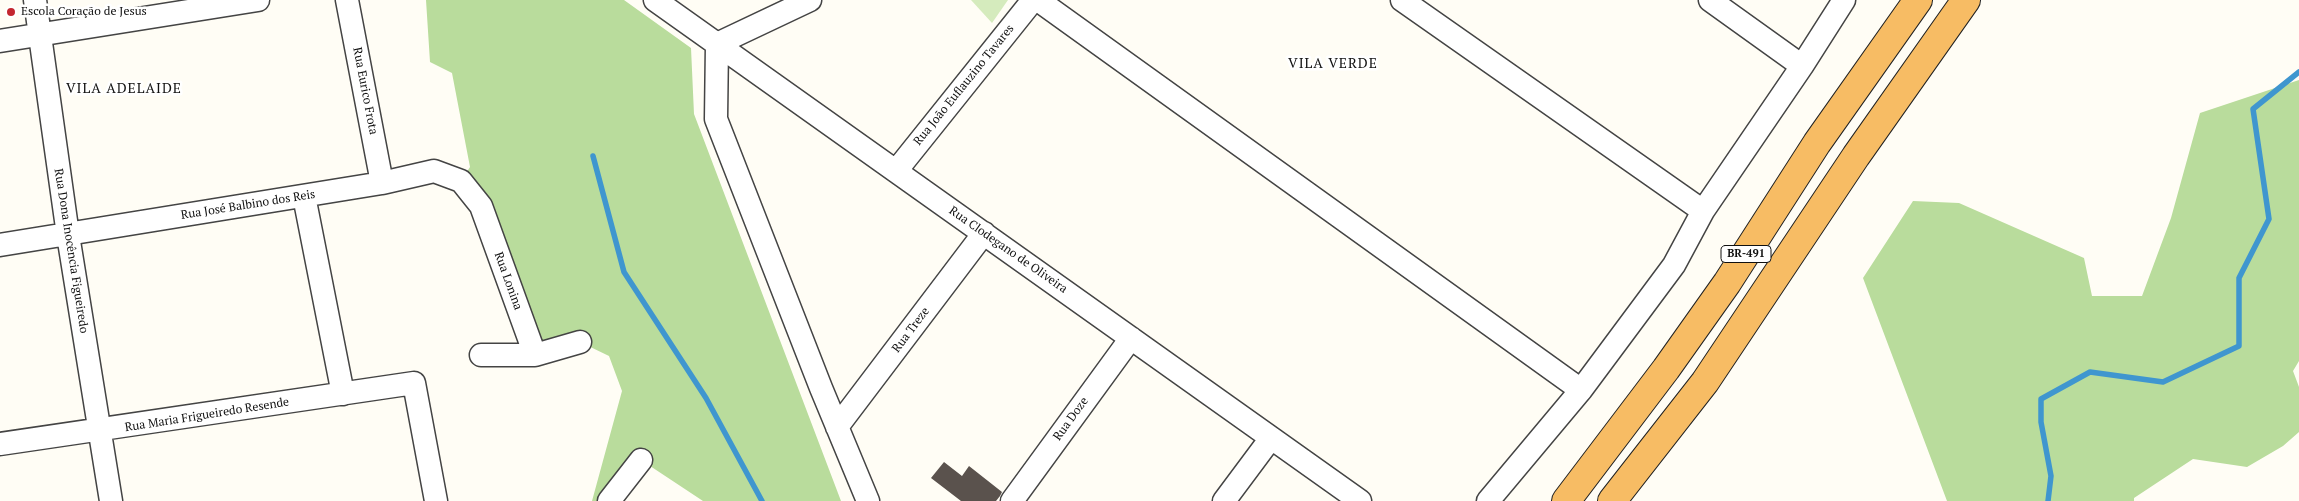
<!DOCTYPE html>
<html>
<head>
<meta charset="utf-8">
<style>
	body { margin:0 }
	canvas { display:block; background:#fffdf5 }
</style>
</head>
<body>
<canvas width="2299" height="501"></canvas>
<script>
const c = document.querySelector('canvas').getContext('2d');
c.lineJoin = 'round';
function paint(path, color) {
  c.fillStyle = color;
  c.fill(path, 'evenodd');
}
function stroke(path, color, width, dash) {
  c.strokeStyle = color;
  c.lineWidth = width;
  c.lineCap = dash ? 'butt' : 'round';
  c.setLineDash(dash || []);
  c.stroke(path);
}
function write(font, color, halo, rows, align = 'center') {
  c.font = font + ' "PT Serif",serif';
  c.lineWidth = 5;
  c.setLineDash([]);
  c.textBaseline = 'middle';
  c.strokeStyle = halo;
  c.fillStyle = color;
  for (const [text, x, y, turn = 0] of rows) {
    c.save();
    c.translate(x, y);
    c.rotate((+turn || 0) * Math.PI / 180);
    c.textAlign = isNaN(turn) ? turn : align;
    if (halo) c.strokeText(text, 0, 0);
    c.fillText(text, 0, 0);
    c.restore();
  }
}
const green = new Path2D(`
	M 971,0 L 1008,0 L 992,23 Z`);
const forest = new Path2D(`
	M 426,0 L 624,0 L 691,48 L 694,114 L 841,501 L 703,501 L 641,460 L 597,501 L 592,501 L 622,391 L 609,356 L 580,342 L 535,355 L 461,181 L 470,167 L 452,73 L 430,62 Z
	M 2299,80 L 2299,361 L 2293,371 L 2299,387 L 2299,432 L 2283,446 L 2247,467 L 2193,459 L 2134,498 L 2134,501 L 1947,501 L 1863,278 L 1913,201 L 1959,203 L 2084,258 L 2092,296 L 2142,296 L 2171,218 L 2200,113 Z`);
const stream = new Path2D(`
	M 593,156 L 624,272 L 706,398 L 762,501
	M 2048,501 L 2051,476 L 2041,422 L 2041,399 L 2090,372 L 2163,382 L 2239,346 L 2239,278 L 2269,219 L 2253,109 L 2299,72`);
const building = new Path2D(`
	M 944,462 L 962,476 L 969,466 L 1002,492 L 1000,496 L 996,501 L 961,501 L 931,478 Z`);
const minor = new Path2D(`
	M 35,0 L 68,235 L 111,501
	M 347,0 L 382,183
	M 655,0 L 1360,501
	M 810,0 L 717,44 L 716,119 L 821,388 L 868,501
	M 1038,0 L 1581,390
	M 1402,0 L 1703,211
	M 1710,0 L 1802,66
	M 0,41 L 258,0
	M 896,171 L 1033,0
	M 304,196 L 343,394
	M 0,245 L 382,183 L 434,171 L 461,181 L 481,206 L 535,355
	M 481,355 L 535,355 L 580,342
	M 837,427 L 984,233
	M 0,444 L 414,383 L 436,501
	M 609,501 L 641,460
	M 1012,501 L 1131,338
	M 1224,501 L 1271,438
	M 1488,501 L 1581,390 L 1674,265 L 1703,211 L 1802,66 L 1844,0`);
const trunk = new Path2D(`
	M 1566,501 L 1666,369 L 1727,283 L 1817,143 L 1918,0
	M 1612,501 L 1705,382 L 1856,156 L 1966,0`);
const markers = [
	[11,12,5,"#c4262e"]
];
const shields = [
	[1746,254,50]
];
const shieldNames = [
	["BR-491",1746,254]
];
const poiNames = [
	["Escola Coração de Jesus",21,12]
];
const streetNames = [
	["Rua João Euflauzino Tavares",964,85,-51],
	["Rua Eurico Frota",365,91,79],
	["Rua José Balbino dos Reis",248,205,-9],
	["Rua Clodegano de Oliveira",1008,250,35],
	["Rua Dona Inocência Figueiredo",71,251,81],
	["Rua Lonina",508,281,70],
	["Rua Treze",911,330,-53],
	["Rua Maria Frigueiredo Resende",207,415,-9],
	["Rua Doze",1071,419,-54]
];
const neighbourhoodNames = [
	["VILA VERDE",1333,64],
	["VILA ADELAIDE",124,89]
];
paint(green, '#d5ebbd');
paint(forest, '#b9dc9c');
stroke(stream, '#3f96cf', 5.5);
paint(building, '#5a524d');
stroke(minor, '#444', 25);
stroke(trunk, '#222', 30);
stroke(minor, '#fff', 22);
stroke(trunk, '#f7bc64', 28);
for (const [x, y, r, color] of markers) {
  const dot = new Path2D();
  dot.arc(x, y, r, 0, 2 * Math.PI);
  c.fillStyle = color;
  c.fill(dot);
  stroke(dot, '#fff', 2);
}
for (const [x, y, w] of shields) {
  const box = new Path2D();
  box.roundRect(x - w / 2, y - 8.5, w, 17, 4);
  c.fillStyle = '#fff';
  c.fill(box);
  stroke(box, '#111', 1);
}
write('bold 11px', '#111', null, shieldNames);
write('12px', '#111', '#fff', poiNames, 'left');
write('12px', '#111', '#fff', streetNames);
c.letterSpacing = '1px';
write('14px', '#111', '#fff', neighbourhoodNames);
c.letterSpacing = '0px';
</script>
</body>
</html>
